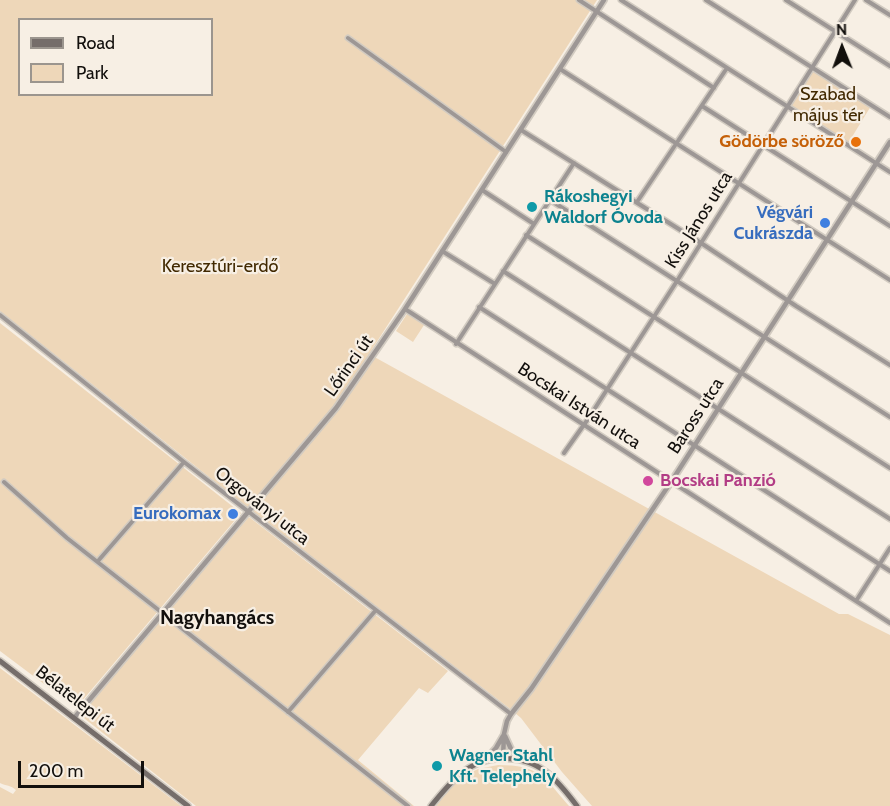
<!DOCTYPE html>
<html>
<head>
<meta charset="utf-8">
<style>
	body { margin:0 }
	#map { position:relative; width:890px; height:806px; overflow:hidden; background:#f7efe4; font-family:Cabin,sans-serif }
	canvas { display:block }
	.legend { position:absolute; left:18px; top:18px; width:195px; height:78px; box-sizing:border-box; background:#f7efe4; border:2px solid #9b958e; margin:0; padding:8px 10px; list-style:none; font-size:18px; color:#120f0c }
	.legend li { display:flex; align-items:center; gap:12px; height:30px }
	.legend b { width:30px; border:2px solid #9b958e }
	.north { position:absolute; left:812px; top:18px; width:60px; height:60px; -webkit-text-stroke:4px #f7efe4; paint-order:stroke; rotate:359deg; font-size:16px; font-weight:700; line-height:24px; text-align:center; color:#120f0c }
	.north::after { content:''; display:block; margin:auto; width:21px; height:27px; background:#120f0c; clip-path:polygon(50% 0,100% 100%,50% 72%,0 100%) }
	.scale { position:absolute; left:18px; top:761px; width:126px; height:27px; box-sizing:border-box; border:3px solid #120f0c; border-top:0; padding-left:8px; font-size:18px; line-height:21px; white-space:nowrap; color:#120f0c; -webkit-text-stroke:4px #f7efe4; paint-order:stroke }
</style>
</head>
<body>
<div id="map">
<canvas width="890" height="806"></canvas>
<ul class="legend">
<li><b style="height:8px;background:#756d6a"></b>Road</li>
<li><b style="height:16px;background:#eed7b9"></b>Park</li>
</ul>
<div class="north">N</div>
<div class="scale">200 m</div>
</div>
<script>
const c = document.querySelector('canvas').getContext('2d');
c.lineJoin = 'round';
function paint(path, color) {
  c.fillStyle = color;
  c.fill(path, 'evenodd');
}
function stroke(path, color, width, dash) {
  c.strokeStyle = color;
  c.lineWidth = width;
  c.lineCap = dash ? 'butt' : 'round';
  c.setLineDash(dash || []);
  c.stroke(path);
}
function write(font, color, halo, rows, align = 'center') {
  c.font = font + ' Cabin,sans-serif';
  c.lineWidth = 4.5;
  c.setLineDash([]);
  c.textBaseline = 'middle';
  c.strokeStyle = halo;
  c.fillStyle = color;
  for (const [text, x, y, turn = 0] of rows) {
    c.save();
    c.translate(x, y);
    c.rotate((+turn || 0) * Math.PI / 180);
    c.textAlign = isNaN(turn) ? turn : align;
    if (halo) c.strokeText(text, 0, 0);
    c.fillText(text, 0, 0);
    c.restore();
  }
}
const green = new Path2D(`
	M 0,0 L 597,0 L 369,354 L 839,614 L 848,614 L 890,635 L 890,806 L 592,806 L 562,772 L 521,718 L 509,708 L 257,515 L 0,311 ZM 20,20 L 212,20 L 212,94 L 20,94 Z
	M 812,68 L 871,106 L 847,145 L 787,107 Z
	M 407,314 L 424,325 L 413,342 L 396,331 Z
	M 0,323 L 241,513 L 76,708 L 0,651 Z
	M 249,517 L 448,671 L 428,693 L 419,688 L 358,760 L 414,806 L 196,806 L 80,715 Z
	M 0,668 L 181,806 L 0,806 L 0,787 L 13,794 L 16,790 C 11,785 6,786 0,783 Z
	M 498,765 C 539,765 544,777 569,806 L 436,806 L 458,779 L 478,769 Z`);
const minor = new Path2D(`
	M 579,0 L 714,88
	M 621,0 L 890,172
	M 706,0 L 890,117
	M 786,0 L 890,66
	M 866,0 L 890,15
	M 348,38 L 506,152
	M 560,69 L 890,280
	M 702,106 L 890,226
	M 521,130 L 701,243 L 796,306 L 890,365
	M 482,190 L 534,224
	M 550,200 L 890,417
	M 637,202 L 727,68
	M 526,235 L 890,468
	M 442,251 L 495,284
	M 503,271 L 890,519
	M 479,307 L 890,571
	M 405,309 L 890,623
	M 0,315 L 184,462 L 511,714
	M 456,344 L 574,163
	M 564,453 L 588,419 L 677,281 L 855,0
	M 4,482 L 67,538 L 408,806
	M 98,561 L 184,462
	M 856,601 L 890,548
	M 288,712 L 376,610`);
const tertiary = new Path2D(`
	M 74,718 L 336,408 L 405,309 L 604,0
	M 505,736 L 511,749 L 523,760
	M 503,758 L 504,734 L 507,721 L 511,714 L 531,689 L 671,482 L 890,142
	M 485,760 L 496,748 L 503,736`);
const secondary = new Path2D(`
	M 0,661 L 188,806
	M 431,806 C 441,794 451,781 463,772 C 486,754 523,754 546,772 C 558,781 568,794 577,806`);
const markers = [
	[856,142,6,"#e8710a"],
	[532,207,6,"#0f9aa8"],
	[825,223,6,"#3f7fe0"],
	[648,481,6,"#d1479c"],
	[233,514,6,"#3f7fe0"],
	[437,766,6,"#0f9aa8"]
];
const parkNames = [
	["Szabad",828,95],
	["május tér",828,116],
	["Keresztúri-erdő",220,267]
];
const foodNames = [
	["Gödörbe söröző",844,142]
];
const cultureNames = [
	["Rákoshegyi",544,197],
	["Waldorf Óvoda",544,218],
	["Wagner Stahl",449,756],
	["Kft. Telephely",449,777]
];
const shopNames = [
	["Végvári",813,213],
	["Cukrászda",813,234],
	["Eurokomax",221,514]
];
const streetNames = [
	["Kiss János utca",699,220,-58],
	["Lőrinci út",349,366,-55],
	["Bocskai István utca",579,406,33],
	["Baross utca",696,416,-57],
	["Orgoványi utca",262,506,38],
	["Bélatelepi út",75,699,38]
];
const hotelNames = [
	["Bocskai Panzió",660,481]
];
const neighbourhoodNames = [
	["Nagyhangács",217,618]
];
paint(green, '#eed7b9');
stroke(minor, '#d2cbc1', 7);
stroke(tertiary, '#d2cbc1', 8);
stroke(secondary, '#d2cbc1', 8);
stroke(minor, '#9d9795', 4);
stroke(tertiary, '#9d9795', 4.5);
stroke(secondary, '#756d6a', 5);
for (const [x, y, r, color] of markers) {
  const dot = new Path2D();
  dot.arc(x, y, r, 0, 2 * Math.PI);
  c.fillStyle = color;
  c.fill(dot);
  stroke(dot, '#f7efe4', 2);
}
write('18px', '#412901', '#f7efe4', parkNames);
write('bold 18px', '#c56008', '#f7efe4', foodNames, 'right');
write('bold 18px', '#0d838f', '#f7efe4', cultureNames, 'left');
write('bold 18px', '#366cbe', '#f7efe4', shopNames, 'right');
write('18px', '#120f0c', '#f7efe4', streetNames);
write('bold 18px', '#b23c85', '#f7efe4', hotelNames, 'left');
write('bold 20px', '#120f0c', '#f7efe4', neighbourhoodNames);
</script>
</body>
</html>
